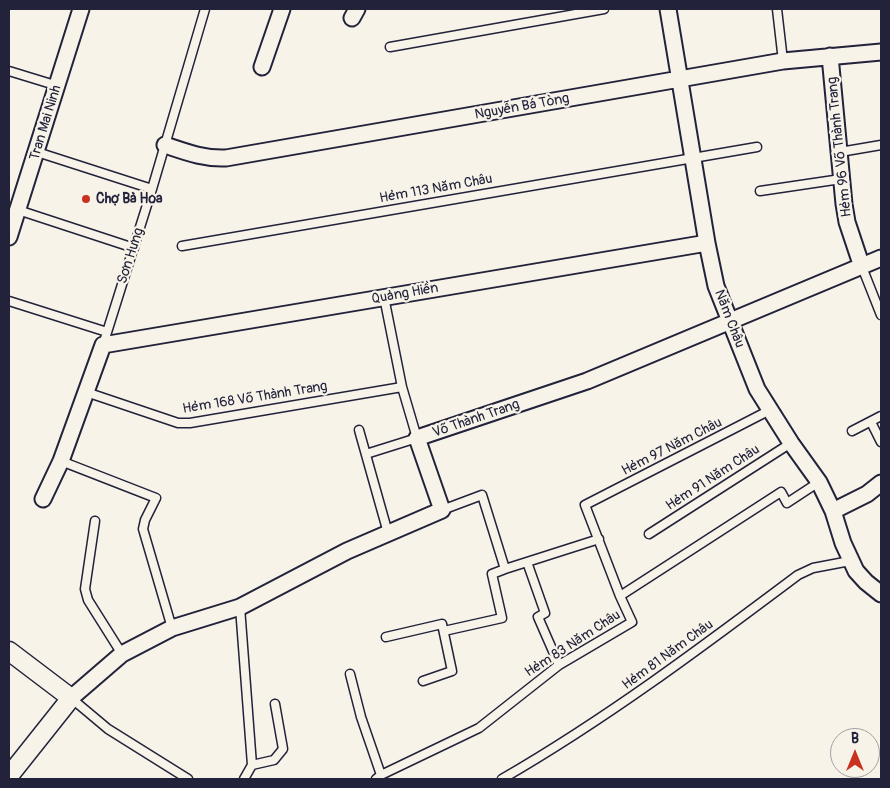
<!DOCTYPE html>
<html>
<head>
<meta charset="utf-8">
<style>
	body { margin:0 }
	#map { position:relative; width:890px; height:788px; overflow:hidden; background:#f7f3e8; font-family:Pangolin,sans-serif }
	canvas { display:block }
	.frame { position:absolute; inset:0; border:10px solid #22223b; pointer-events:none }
	.north { position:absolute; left:830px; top:728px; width:50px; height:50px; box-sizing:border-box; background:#f7f3e8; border:1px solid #a29fa3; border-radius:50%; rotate:0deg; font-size:14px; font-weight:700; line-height:20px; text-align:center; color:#22223b }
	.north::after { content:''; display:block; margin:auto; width:18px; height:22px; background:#c8321e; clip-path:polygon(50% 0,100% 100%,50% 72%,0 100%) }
</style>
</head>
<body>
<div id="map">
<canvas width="890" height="788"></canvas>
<div class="frame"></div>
<div class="north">B</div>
</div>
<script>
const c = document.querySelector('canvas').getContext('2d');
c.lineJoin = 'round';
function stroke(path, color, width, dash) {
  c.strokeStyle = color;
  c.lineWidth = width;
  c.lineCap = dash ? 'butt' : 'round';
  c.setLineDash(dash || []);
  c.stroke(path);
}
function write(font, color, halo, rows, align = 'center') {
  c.font = font + ' Pangolin,sans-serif';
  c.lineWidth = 4.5;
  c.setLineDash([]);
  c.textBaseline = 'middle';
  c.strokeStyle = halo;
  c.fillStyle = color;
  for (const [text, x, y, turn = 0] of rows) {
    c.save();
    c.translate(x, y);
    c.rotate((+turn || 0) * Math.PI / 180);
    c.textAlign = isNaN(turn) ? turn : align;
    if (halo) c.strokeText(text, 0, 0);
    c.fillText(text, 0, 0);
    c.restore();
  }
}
const service = new Path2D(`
	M 777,9 L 783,61
	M 390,47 L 604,9
	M 9,71 L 58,86
	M 37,152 L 152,189
	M 840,152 L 881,145
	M 760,191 L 841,179
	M 18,210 L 134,248
	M 182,246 L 757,147
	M 862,267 L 881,315
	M 384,297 L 402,387
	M 9,301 L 107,332
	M 103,345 L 152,189 L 205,9
	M 86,392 L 178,423 L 190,423 L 402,387 L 417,438 L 366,454
	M 871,422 L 881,442
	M 359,430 L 388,533
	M 852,431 L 881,416
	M 61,461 L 156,498 L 145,520 L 143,529 L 172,628
	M 442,510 L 482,495 L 505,569 L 492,574 L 502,618 L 444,631
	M 95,521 L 85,589 L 88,600 L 122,654
	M 649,534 L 791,443
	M 527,562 L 545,613 L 538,617 L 559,665
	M 505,569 L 599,539
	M 620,596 L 585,505 L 770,410
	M 240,607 L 252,765 L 244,779
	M 386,637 L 442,624 L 452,671 L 423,681
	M 350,674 L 361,717 L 381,775
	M 71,698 L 108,729 L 188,779
	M 252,765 L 274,760 L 283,749 L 275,704
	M 376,779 L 381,775 L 479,728 L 559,665 L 632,622 L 620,596 L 781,492 L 787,503 L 819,482
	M 502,779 C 606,719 702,647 798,575 L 813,568 L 850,561`);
const minor = new Path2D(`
	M 668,9 L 707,243 L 716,286 L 757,389 L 791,443 L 819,482 L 833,511 L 843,543 L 856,571 L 866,582 L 881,594
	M 352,18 L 357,9
	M 830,56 L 844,204 L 847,222 L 862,267
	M 262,67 L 282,9
	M 165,145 C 186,152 204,159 226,158 L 783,61 L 881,52
	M 9,237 L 81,9
	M 43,499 L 61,461 L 103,345 L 707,243
	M 833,511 L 867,494 L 881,483
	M 71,698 L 122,654 L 172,628 L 240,607 L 347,551 L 442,510 L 417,438 L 587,381 L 881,258`);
const tertiary = new Path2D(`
	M 9,651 L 71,698 L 9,776`);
const markers = [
	[86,199,5,"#c8321e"]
];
const streetNames = [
	["Nguyễn Bá Tòng",522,107,-10],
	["Tran Mai Ninh",46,123,-73],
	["Hẻm 96 Võ Thành Trang",840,147,-96],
	["Hẻm 113 Năm Châu",436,189,-10],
	["Sơn Hưng",131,256,-72],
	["Quảng Hiền",405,294,-10],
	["Năm Châu",729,319,69],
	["Hẻm 168 Võ Thành Trang",255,398,-9],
	["Võ Thành Trang",476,419,-19],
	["Hẻm 97 Năm Châu",672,447,-27],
	["Hẻm 91 Năm Châu",713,478,-33],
	["Hẻm 83 Năm Châu",573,644,-33],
	["Hẻm 81 Năm Châu",668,655,-36]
];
const poiNames = [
	["Chợ Bà Hoa",96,199]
];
stroke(service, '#22223b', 11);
stroke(minor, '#22223b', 19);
stroke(tertiary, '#22223b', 21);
stroke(service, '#f7f3e8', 8);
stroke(minor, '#f7f3e8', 15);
stroke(tertiary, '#f7f3e8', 18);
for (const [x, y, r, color] of markers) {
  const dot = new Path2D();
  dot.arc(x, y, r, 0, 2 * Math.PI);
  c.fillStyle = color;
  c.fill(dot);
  stroke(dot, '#f7f3e8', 2);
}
write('14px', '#22223b', '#f7f3e8', streetNames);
write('bold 14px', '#22223b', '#f7f3e8', poiNames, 'left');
</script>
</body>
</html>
